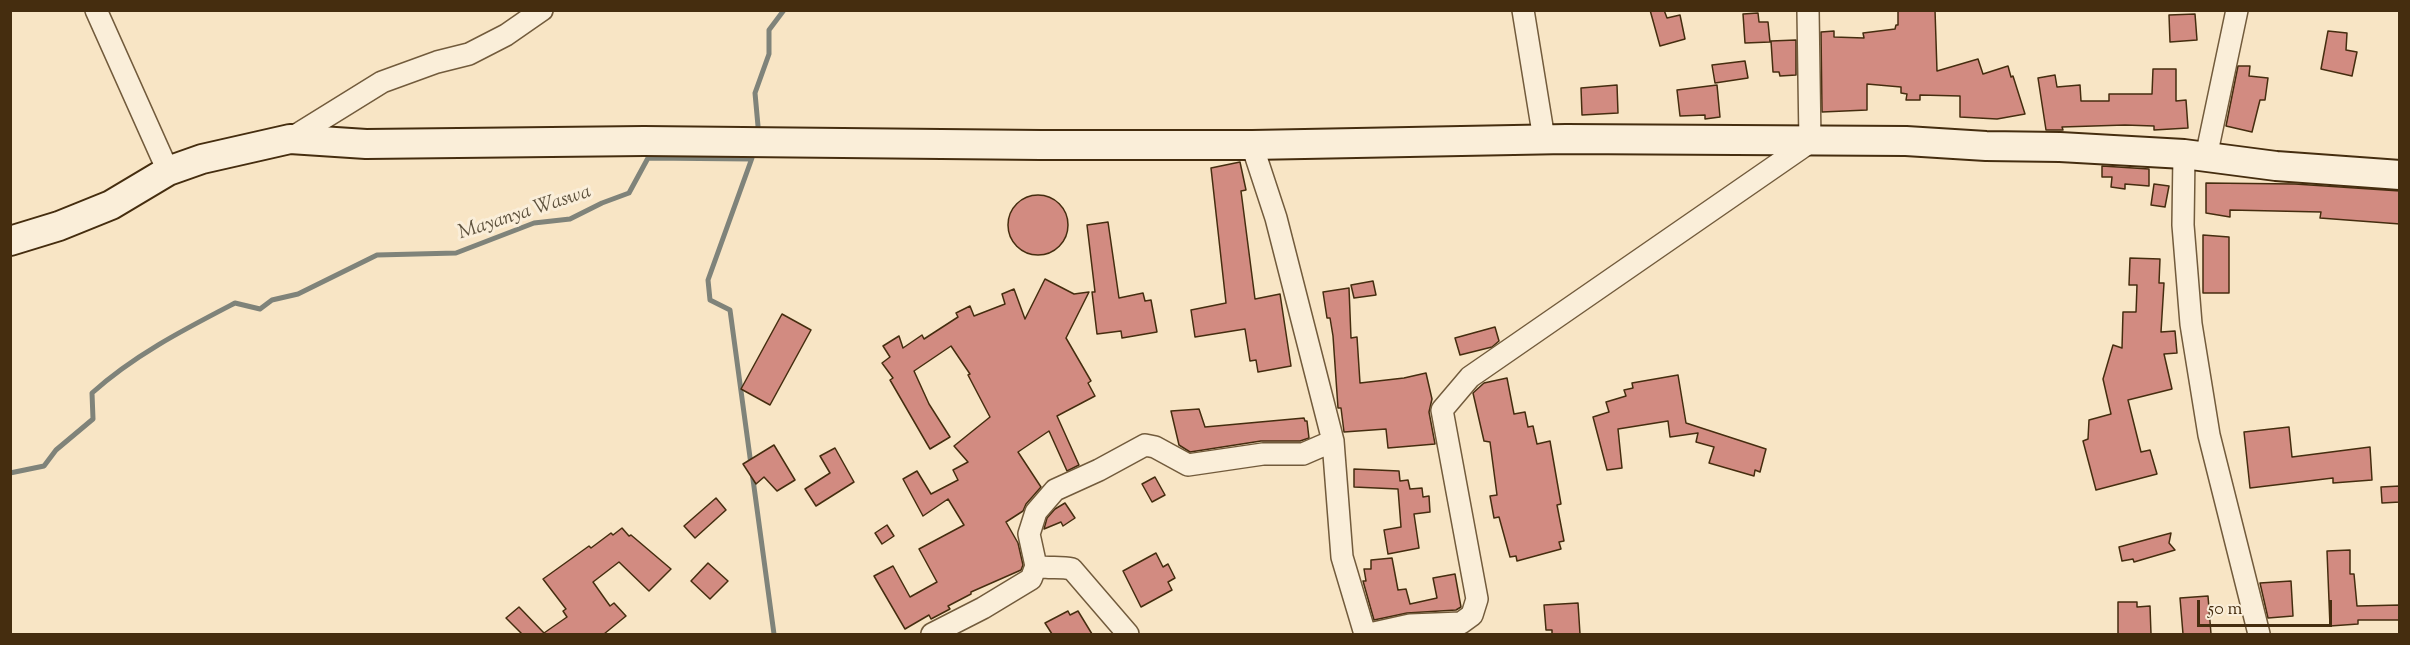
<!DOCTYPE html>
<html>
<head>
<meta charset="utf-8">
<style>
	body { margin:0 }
	#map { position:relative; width:2410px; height:645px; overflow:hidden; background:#f8e5c5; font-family:"Sorts Mill Goudy",serif }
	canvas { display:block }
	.frame { position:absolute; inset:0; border:12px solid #452d0f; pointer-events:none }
	.scale { position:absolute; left:2197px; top:600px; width:135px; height:27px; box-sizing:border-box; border:3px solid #452d0f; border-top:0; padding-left:8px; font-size:18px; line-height:21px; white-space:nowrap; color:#452d0f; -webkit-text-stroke:4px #faeed9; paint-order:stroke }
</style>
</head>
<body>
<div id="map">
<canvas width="2410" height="645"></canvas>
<div class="frame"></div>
<div class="scale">50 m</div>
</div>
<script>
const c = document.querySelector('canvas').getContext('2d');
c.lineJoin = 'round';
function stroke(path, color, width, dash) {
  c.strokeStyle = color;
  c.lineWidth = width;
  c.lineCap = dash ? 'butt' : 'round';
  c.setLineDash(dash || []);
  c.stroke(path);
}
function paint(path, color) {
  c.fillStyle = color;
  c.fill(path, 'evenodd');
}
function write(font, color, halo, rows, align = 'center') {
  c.font = font + ' "Sorts Mill Goudy",serif';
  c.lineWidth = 6;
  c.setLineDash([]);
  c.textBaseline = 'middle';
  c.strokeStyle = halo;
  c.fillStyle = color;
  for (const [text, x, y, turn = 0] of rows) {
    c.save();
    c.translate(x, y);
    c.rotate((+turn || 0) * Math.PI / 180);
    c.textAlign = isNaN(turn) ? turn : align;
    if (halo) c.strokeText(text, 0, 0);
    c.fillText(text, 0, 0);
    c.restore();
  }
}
const stream = new Path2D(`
	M 757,134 L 758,126 L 755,93 L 769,54 L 769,30 L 784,10
	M 752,158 L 708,280 L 710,300 L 730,310 L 774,634
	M 10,473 L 44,466 L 56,450 L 93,419 L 92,393 C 134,355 185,329 235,303 L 260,309 L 272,300 L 298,294 L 377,255 L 456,253 L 534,223 L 570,219 L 602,203 L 629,193 L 648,158 L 751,159`);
const building = new Path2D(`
	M 1650,10 L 1664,10 L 1667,18 L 1680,15 L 1685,39 L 1660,46 Z
	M 1898,10 L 1935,10 L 1937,71 L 1978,59 L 1983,74 L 2008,66 L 2011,77 L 2013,76 L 2025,114 L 1997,119 L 1960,117 L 1960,96 L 1920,95 L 1920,100 L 1906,100 L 1907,94 L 1901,93 L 1901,87 L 1867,84 L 1867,110 L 1822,112 L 1821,32 L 1834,31 L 1834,37 L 1864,38 L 1863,33 L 1895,29 L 1896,25 L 1898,25 Z
	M 1758,13 L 1759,22 L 1768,22 L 1770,42 L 1745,43 L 1743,14 Z
	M 2195,14 L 2197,40 L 2170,42 L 2169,15 Z
	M 2328,31 L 2347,33 L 2346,50 L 2357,52 L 2352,76 L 2321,69 Z
	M 1796,40 L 1796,75 L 1780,76 L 1779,72 L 1773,72 L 1771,41 Z
	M 1745,61 L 1748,78 L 1715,83 L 1712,65 Z
	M 2238,66 L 2250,66 L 2249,76 L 2268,78 L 2265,100 L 2260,100 L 2252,132 L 2226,126 Z
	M 2153,69 L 2176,69 L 2176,101 L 2186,100 L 2188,128 L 2154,130 L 2154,126 L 2125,125 L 2062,127 L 2063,130 L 2046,130 L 2038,78 L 2055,75 L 2057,87 L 2080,85 L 2081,101 L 2109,101 L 2109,94 L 2152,94 Z
	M 1617,85 L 1618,113 L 1582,115 L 1581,88 Z
	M 1717,85 L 1720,117 L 1705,119 L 1705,115 L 1680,116 L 1677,90 Z
	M 1240,162 L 1246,190 L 1241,191 L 1255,299 L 1280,294 L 1291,366 L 1258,372 L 1256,360 L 1250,361 L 1245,329 L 1195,337 L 1191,310 L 1226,303 L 1211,168 Z
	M 2102,166 L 2149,169 L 2149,186 L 2125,184 L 2125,189 L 2111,187 L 2112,177 L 2102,177 Z
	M 2206,183 L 2295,184 L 2400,191 L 2400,224 L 2320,218 L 2321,212 L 2230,210 L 2230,217 L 2206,213 Z
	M 2154,184 L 2169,186 L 2165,207 L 2151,205 Z
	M1008 225a30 30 0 1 1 60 0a30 30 0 1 1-60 0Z
	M 1108,222 L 1119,298 L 1143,293 L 1145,301 L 1151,300 L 1157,332 L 1122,338 L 1121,331 L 1097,334 L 1092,292 L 1095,292 L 1087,225 Z
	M 2203,235 L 2229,237 L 2229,293 L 2203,293 Z
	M 2130,258 L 2160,259 L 2159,283 L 2164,283 L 2161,332 L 2175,331 L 2177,353 L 2164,354 L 2172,389 L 2128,400 L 2141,452 L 2150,450 L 2157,474 L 2096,490 L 2083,441 L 2088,439 L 2089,420 L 2111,414 L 2103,379 L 2113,345 L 2122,348 L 2123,312 L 2136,312 L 2137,285 L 2129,285 Z
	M 1045,279 L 1074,294 L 1089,292 L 1066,338 L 1091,381 L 1088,383 L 1095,396 L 1057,416 L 1079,465 L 1067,471 L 1049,431 L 1018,452 L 1041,487 L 1026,504 L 1023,511 L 1006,522 L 1018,543 L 1023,565 L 1021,570 L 971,592 L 971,594 L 948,606 L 950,609 L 931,619 L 929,615 L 905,629 L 874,576 L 893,566 L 910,597 L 937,582 L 919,549 L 964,525 L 948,499 L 923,516 L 903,479 L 917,471 L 931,494 L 958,480 L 953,470 L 968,462 L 954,446 L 990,417 L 968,375 L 970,374 L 951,346 L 914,371 L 929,404 L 950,437 L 930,449 L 890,380 L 893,378 L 882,363 L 890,357 L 883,346 L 899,336 L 903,348 L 922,335 L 924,339 L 958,317 L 956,313 L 970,306 L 974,316 L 1005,304 L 1002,294 L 1014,289 L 1025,319 Z
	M 1373,281 L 1376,295 L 1354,298 L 1351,285 Z
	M 1349,288 L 1351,338 L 1357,337 L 1360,383 L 1404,378 L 1426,373 L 1432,399 L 1429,412 L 1435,444 L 1388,448 L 1386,429 L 1344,432 L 1341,408 L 1338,408 L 1333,336 L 1330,318 L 1327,318 L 1323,292 Z
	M 782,314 L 811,330 L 770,405 L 741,389 Z
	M 1495,327 L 1499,341 L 1492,347 L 1460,355 L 1455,338 Z
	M 1678,375 L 1686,423 L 1766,449 L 1760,472 L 1755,470 L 1754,476 L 1709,463 L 1714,447 L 1696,442 L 1698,433 L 1670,437 L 1668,421 L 1618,429 L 1622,468 L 1607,470 L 1593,417 L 1609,412 L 1606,402 L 1626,396 L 1624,390 L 1633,388 L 1632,383 Z
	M 1507,378 L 1514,414 L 1525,412 L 1528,427 L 1533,426 L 1537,444 L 1550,441 L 1561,504 L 1557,505 L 1564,541 L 1559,542 L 1561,549 L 1517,561 L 1516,556 L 1510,557 L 1499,517 L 1494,518 L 1490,496 L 1497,495 L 1490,442 L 1484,441 L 1473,393 L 1484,383 Z
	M 1199,409 L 1205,427 L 1304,418 L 1305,421 L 1307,421 L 1309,438 L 1300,441 L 1261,441 L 1190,452 L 1179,445 L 1171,411 Z
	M 2289,427 L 2292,457 L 2370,447 L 2372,480 L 2333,483 L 2333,478 L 2250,488 L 2244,432 Z
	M 774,445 L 795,480 L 777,491 L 764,477 L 756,484 L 743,464 Z
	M 835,448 L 854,482 L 816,506 L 805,489 L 830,473 L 820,456 Z
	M 1354,469 L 1399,471 L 1400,481 L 1408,480 L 1410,489 L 1422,488 L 1423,497 L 1429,496 L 1430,512 L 1414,514 L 1419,548 L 1388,554 L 1384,530 L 1401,527 L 1398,489 L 1354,487 Z
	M 1155,477 L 1165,495 L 1152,502 L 1142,484 Z
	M 2400,486 L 2400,502 L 2382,503 L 2381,487 Z
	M 716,498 L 726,510 L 695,538 L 684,526 Z
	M 1065,503 L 1075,518 L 1063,526 L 1061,522 L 1044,529 L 1047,518 L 1055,509 Z
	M 887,525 L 894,536 L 882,544 L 875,533 Z
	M 622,528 L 629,536 L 631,535 L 671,569 L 649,591 L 619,562 L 593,582 L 610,606 L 614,603 L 626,616 L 604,634 L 522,634 L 506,618 L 519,607 L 544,633 L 567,617 L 563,611 L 566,609 L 543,579 L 589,546 L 591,548 L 611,533 L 613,535 Z
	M 2171,533 L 2169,543 L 2175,550 L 2134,562 L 2133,559 L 2122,561 L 2119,547 Z
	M 2350,550 L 2350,574 L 2354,574 L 2357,606 L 2400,605 L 2400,620 L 2358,620 L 2358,624 L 2330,626 L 2327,551 Z
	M 1156,553 L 1163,567 L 1168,564 L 1175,578 L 1168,582 L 1172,590 L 1141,607 L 1123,571 Z
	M 1392,558 L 1398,590 L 1406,589 L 1410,604 L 1437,598 L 1433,578 L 1455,574 L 1461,607 L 1456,610 L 1407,613 L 1374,620 L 1363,581 L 1366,581 L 1364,569 L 1371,569 L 1371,560 Z
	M 708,563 L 728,581 L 710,599 L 691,581 Z
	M 2291,581 L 2293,616 L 2268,618 L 2260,583 Z
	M 2208,596 L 2211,634 L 2183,634 L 2180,598 Z
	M 2118,602 L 2137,602 L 2137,607 L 2150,606 L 2151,634 L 2118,634 Z
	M 1578,603 L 1580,634 L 1552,634 L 1552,630 L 1546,630 L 1544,605 Z
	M 1068,611 L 1070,615 L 1078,611 L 1092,634 L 1052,634 L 1045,623 Z`);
const street = new Path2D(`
	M 96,10 L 168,171
	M 1523,10 L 1544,139
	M 290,139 L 382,82 L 437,62 L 469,54 L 506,35 L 542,10
	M 1252,145 L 1276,218 L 1333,441 L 1342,557 L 1365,634
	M 2184,154 L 2183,225 L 2191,324 L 2209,435 L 2259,634
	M 2206,157 L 2237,10
	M 1036,566 C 1049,569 1060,566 1072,569 L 1128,634
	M 932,634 L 983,608 L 1031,579 L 1036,566 L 1029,534 L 1036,512 L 1055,490 L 1099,470 L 1145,445 L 1155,447 L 1188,465 L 1263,454 L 1303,454 L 1333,441
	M 1374,634 L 1374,633 L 1410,625 L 1461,623 L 1472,615 L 1477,599 L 1442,410 L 1470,377 L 1810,142 L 1808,10`);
const secondary = new Path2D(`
	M 10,241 L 59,226 L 111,205 L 168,171 L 202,159 L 290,139 L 366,144 L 644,141 L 1041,145 L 1252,145 L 1566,139 L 1906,141 L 1986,146 L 2060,147 L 2184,154 L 2276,166 L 2400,175`);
const waterNames = [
	["Mayanya Waswa",525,214,-18]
];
stroke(stream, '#7f837a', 5);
paint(building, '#d28b81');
stroke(building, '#452d0f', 1.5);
stroke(street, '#725b3c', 24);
stroke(secondary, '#452d0f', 32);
stroke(street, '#faeed9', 21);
stroke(secondary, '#faeed9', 28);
write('italic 20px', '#5d513c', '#faeed9', waterNames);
</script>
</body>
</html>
